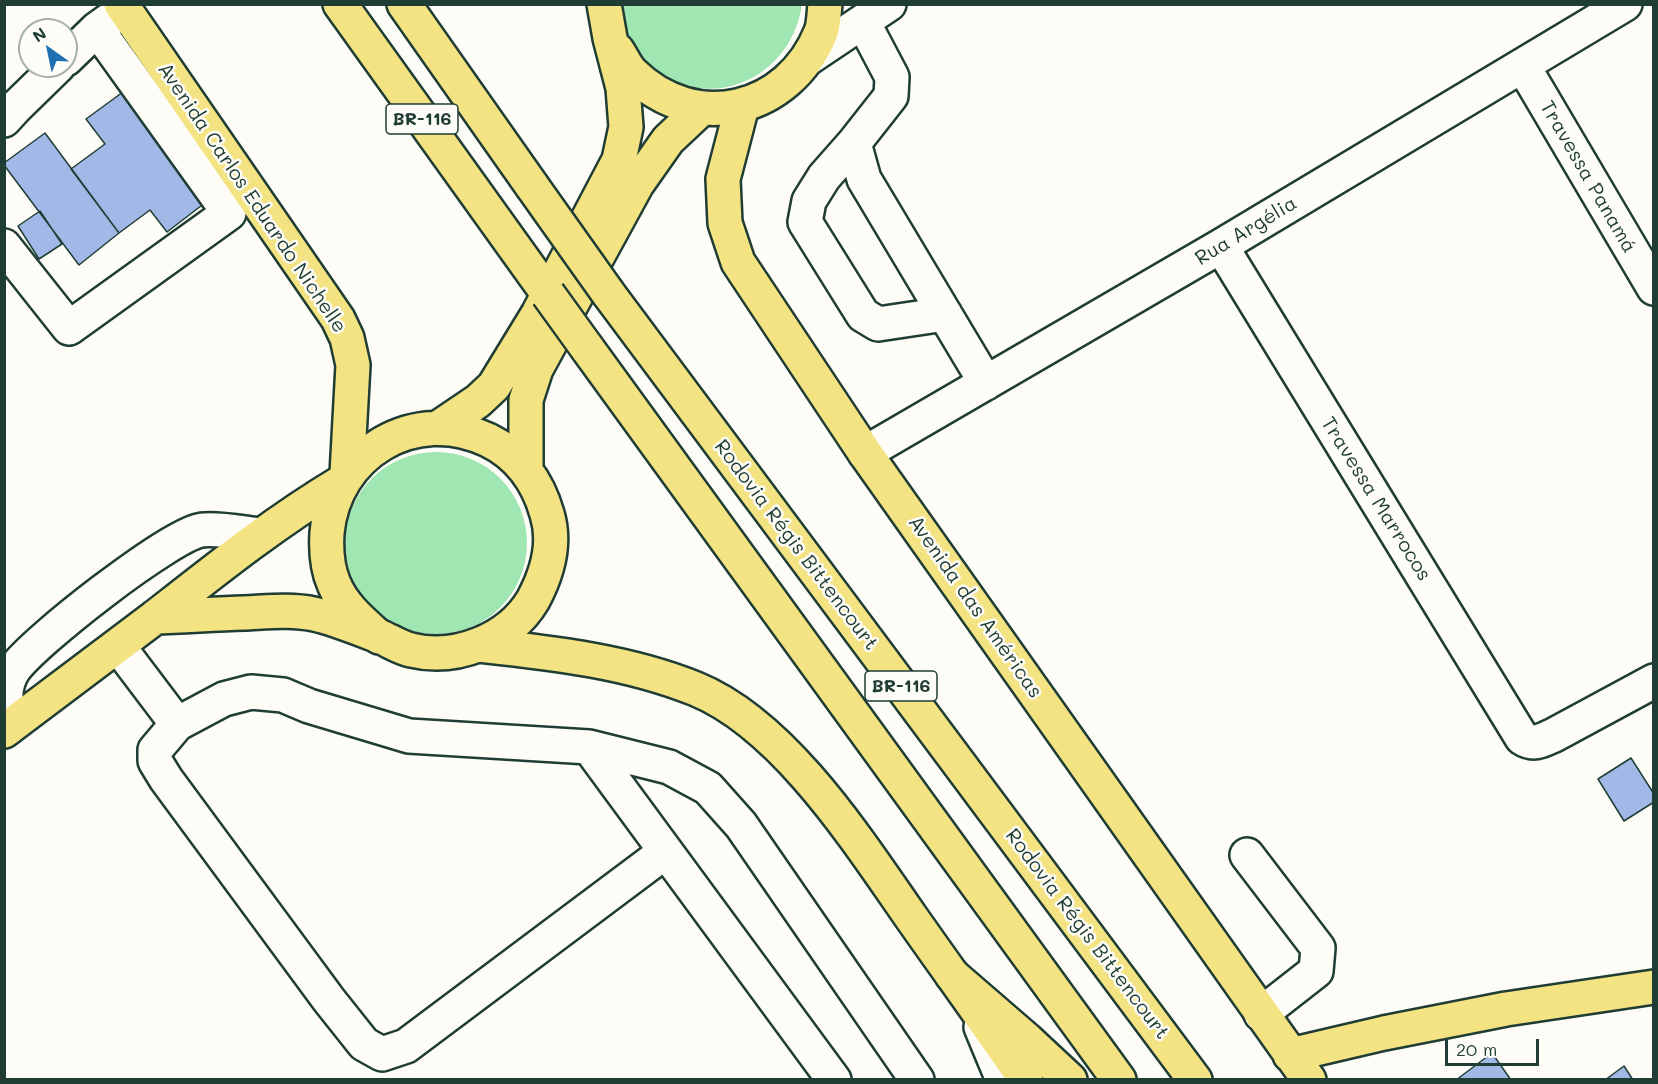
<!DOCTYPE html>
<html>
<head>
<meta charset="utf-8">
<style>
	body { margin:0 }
	#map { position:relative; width:1658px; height:1084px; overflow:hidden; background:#fdfcf7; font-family:Mali,sans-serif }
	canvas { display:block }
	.frame { position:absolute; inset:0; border:6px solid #1f3d34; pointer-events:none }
	.north { position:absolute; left:18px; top:18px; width:60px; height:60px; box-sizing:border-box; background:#fdfcf7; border:2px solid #a4b0a9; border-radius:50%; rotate:327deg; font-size:16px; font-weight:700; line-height:24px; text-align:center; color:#1f3d34 }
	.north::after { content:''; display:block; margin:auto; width:21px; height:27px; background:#1f6fb2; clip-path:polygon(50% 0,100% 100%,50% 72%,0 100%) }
	.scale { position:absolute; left:1445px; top:1039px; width:94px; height:27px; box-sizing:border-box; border:3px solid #1f3d34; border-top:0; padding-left:8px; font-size:18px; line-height:21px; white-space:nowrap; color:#1f3d34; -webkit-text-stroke:4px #fdfcf7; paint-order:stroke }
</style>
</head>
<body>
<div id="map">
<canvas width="1658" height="1084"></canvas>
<div class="frame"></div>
<div class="north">N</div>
<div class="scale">20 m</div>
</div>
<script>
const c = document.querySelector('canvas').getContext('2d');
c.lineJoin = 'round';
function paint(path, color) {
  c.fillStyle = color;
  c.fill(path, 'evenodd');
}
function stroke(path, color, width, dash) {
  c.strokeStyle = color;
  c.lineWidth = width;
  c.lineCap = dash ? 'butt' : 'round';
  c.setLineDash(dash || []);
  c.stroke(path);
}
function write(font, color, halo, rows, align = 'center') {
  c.font = font + ' Mali,sans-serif';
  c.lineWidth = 5;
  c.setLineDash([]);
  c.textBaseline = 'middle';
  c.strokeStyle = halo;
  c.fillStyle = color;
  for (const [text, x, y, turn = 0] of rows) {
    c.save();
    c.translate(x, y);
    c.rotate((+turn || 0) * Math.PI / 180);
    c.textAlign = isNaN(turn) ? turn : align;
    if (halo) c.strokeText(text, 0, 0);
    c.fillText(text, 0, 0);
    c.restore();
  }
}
const green = new Path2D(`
	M 802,4 C 791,85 695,120 641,55 C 629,41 621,23 621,5 Z
	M345 543a91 91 0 1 1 182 0a91 91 0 1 1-182 0Z`);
const building = new Path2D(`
	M 127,89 L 210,199 L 167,232 L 150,210 L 119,233 L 71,169 L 105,144 L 86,119 Z
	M 45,133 L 119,233 L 79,265 L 4,165 L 4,163 Z
	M 40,211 L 62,244 L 39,259 L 18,226 Z
	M 1631,758 L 1654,794 L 1654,802 L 1624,821 L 1598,779 Z
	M 1492,1053 L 1511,1080 L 1456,1080 Z
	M 1624,1066 L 1633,1080 L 1605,1080 Z`);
const minor = new Path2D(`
	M 863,22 L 892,77 L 891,96 L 854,143 L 864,179 L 986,383
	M 66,59 L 97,29
	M 807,59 L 889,4
	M 1523,66 L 1654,288
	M 4,120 L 15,108 L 58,66
	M 854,143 L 824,177 L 809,201 L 805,222 L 863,315 L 878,324 L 945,314
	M 4,246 L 69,328 L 229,213 L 97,29 L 125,9
	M 1221,246 L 1522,738 C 1534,746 1543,740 1554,735 L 1654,681
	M 865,453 L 1221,246 L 1625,4
	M 118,646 L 177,724
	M 8,728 C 6,710 2,688 13,671 C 31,643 171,534 202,530 C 219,528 243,533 261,535
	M 589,747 L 834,1080
	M 665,852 L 406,1046 L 382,1054 L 364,1044 L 329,1000 L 166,779 L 155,761 L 155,750 L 177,724 L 224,699 L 251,692 L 283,695 L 309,706 L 409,736 L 589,747 L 669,767 L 708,788 L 741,825 L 917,1080
	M 1247,855 L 1318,948 L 1316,971 L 1261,1014
	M 981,1027 L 1003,1080`);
const major = new Path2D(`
	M 121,4 L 338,319 L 347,338 L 353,365 L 347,474
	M 617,50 C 622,57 626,67 632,73 C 695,135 789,112 821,32 C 824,24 824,13 825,4
	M 742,106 L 723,179 L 725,223 L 738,262 L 865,453 L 1309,1080
	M 438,428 L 478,401 L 494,386 L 538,314 L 619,160 L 626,127 L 623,88 L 610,38 L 604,4
	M 526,469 L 526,400 L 536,369 L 637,184 L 668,140 L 701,109
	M 155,617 C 185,616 214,614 244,613 C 267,612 291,609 314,614 C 336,619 360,629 381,637 C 390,641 401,648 411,650 C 456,661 509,640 533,600 C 547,574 556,543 547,514 C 538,482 519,455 488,440 C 415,405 334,453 327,533 C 326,549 327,568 334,584 C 343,606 361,621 379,637
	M 479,645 C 552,653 627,661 696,689 C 784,725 858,841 911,917 C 949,971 988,1025 1026,1080
	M 4,731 C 54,693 104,656 154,618 C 215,570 275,522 342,482
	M 1290,1055 L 1384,1033 L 1506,1009 L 1654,987`);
const highway = new Path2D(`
	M 340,4 L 548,294
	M 404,4 L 532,186
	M 608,293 L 1195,1080
	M 587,348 L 1119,1080
	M 952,975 L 1026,1039 L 1070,1080`);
const highwayBridge = new Path2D(`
	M 532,186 L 608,293
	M 548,294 L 587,348`);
const shields = [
	[422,119,72],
	[901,686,72]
];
const shieldNames = [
	["BR-116",422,119],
	["BR-116",901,686]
];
const streetNames = [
	["Travessa Panamá",1588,177,60],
	["Avenida Carlos Eduardo Nichelle",252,198,56],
	["Rua Argélia",1246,231,-31],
	["Travessa Marrocos",1376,499,58],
	["Rodovia Régis Bittencourt",796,545,53],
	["Avenida das Américas",975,607,55],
	["Rodovia Régis Bittencourt",1087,934,53]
];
paint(green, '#a0e6b2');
paint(building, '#a2b8e6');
stroke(building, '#1f3d34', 1.5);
stroke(minor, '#1f3d34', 38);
stroke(major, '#1f3d34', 38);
stroke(highway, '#1f3d34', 38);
stroke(minor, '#fdfcf7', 33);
stroke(major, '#f4e382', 33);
stroke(highway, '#f4e382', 33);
stroke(highwayBridge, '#1f3d34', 38, []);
stroke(highwayBridge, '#f4e382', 33);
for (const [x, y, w] of shields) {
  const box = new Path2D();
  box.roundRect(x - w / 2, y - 15, w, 30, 4.5);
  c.fillStyle = '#fdfcf7';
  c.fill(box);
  stroke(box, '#1f3d34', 1.5);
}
write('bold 18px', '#1f3d34', null, shieldNames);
write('20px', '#1f3d34', '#fdfcf7', streetNames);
</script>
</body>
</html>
